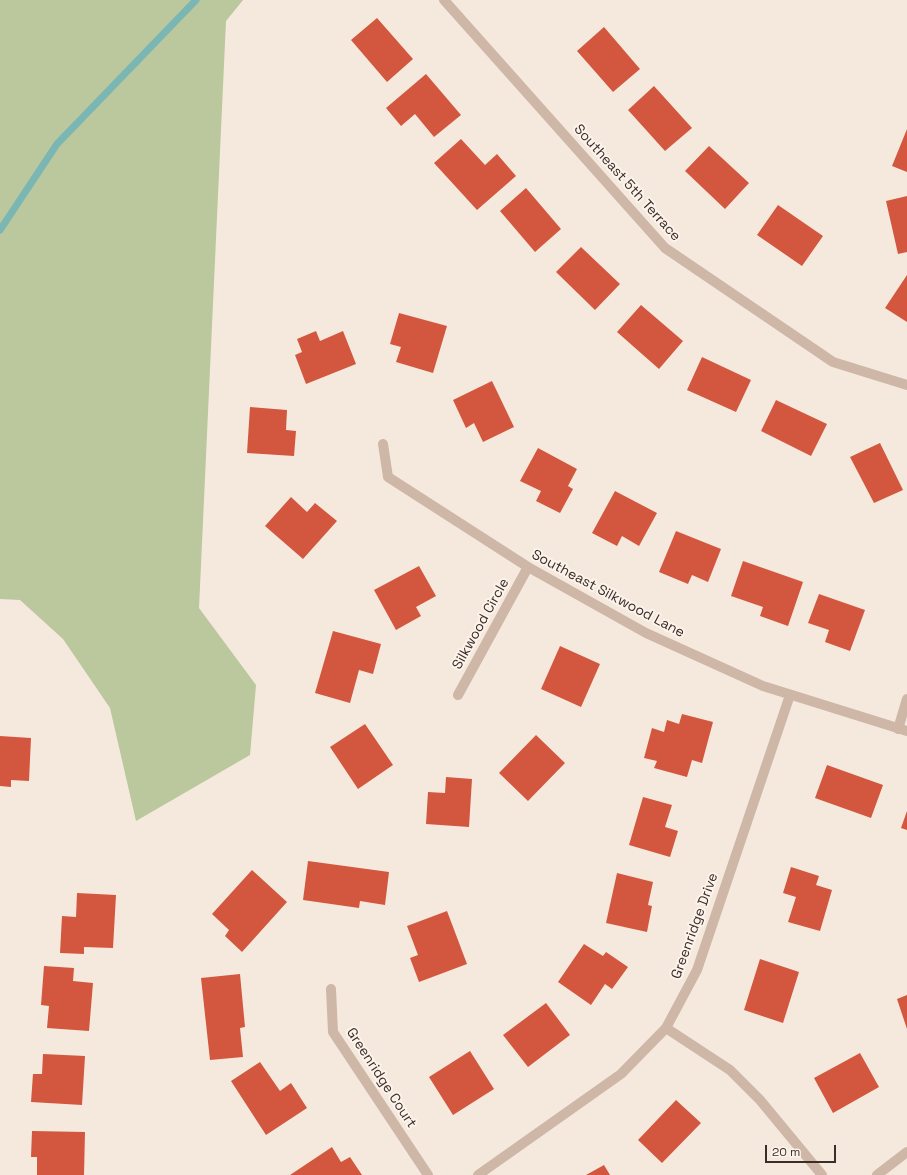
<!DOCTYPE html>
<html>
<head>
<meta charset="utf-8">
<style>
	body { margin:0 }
	#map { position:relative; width:907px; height:1175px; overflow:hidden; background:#f5e9de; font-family:"Space Grotesk",sans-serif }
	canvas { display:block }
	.scale { position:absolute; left:765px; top:1145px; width:71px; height:18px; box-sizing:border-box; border:2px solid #3c2d29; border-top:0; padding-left:5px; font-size:12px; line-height:14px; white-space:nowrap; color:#3c2d29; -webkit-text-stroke:3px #fcf3eb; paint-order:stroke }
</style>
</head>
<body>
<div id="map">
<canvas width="907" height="1175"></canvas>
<div class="scale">20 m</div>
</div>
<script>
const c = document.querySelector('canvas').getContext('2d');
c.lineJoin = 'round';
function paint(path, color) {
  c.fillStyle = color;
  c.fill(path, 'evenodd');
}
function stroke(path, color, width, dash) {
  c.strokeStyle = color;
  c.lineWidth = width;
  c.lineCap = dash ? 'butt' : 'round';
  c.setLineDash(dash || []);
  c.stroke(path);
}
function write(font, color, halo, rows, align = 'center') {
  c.font = font + ' "Space Grotesk",sans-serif';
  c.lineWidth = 4;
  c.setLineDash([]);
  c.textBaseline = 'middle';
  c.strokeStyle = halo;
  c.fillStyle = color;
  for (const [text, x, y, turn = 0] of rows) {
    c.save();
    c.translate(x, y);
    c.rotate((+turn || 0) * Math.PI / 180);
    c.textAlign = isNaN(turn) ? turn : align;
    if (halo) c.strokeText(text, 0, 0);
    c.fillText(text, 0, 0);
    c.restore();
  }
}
const green = new Path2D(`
	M 0,0 L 243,0 L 226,21 L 199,608 L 256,685 L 250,755 L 136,821 L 110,708 L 63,639 L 20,600 L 0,599 Z`);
const stream = new Path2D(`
	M 0,230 L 57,144 L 196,0`);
const building = new Path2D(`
	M 377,18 L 413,59 L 387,82 L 351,40 Z
	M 604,27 L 640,69 L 613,92 L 577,51 Z
	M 426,74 L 461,115 L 434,137 L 415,114 L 401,126 L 386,108 Z
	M 654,86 L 692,128 L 665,151 L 628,110 Z
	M 907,129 L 907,172 L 892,166 Z
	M 461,139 L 485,165 L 497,154 L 516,176 L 477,210 L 434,163 Z
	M 709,146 L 749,183 L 725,209 L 685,171 Z
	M 526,188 L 561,229 L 535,252 L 500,211 Z
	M 907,196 L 907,252 L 898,254 L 886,201 Z
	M 778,205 L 823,236 L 802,266 L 757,235 Z
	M 581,247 L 620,284 L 595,310 L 556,272 Z
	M 907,275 L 907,322 L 885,308 Z
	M 641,305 L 683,341 L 659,369 L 617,332 Z
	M 399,313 L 447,326 L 433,373 L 396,362 L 401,347 L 390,344 Z
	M 316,331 L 320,341 L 343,331 L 356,364 L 306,384 L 295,355 L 302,352 L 297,339 Z
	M 702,357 L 751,380 L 736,412 L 687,390 Z
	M 492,381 L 514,427 L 483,442 L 474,423 L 466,428 L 453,400 Z
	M 776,400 L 827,424 L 811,456 L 761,431 Z
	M 250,407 L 287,410 L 286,430 L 296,431 L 294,456 L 247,453 Z
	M 880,443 L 903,490 L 874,503 L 850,457 Z
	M 538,448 L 577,469 L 568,486 L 573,489 L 560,513 L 536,501 L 541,491 L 520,481 Z
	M 615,491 L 657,513 L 639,546 L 622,536 L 617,546 L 592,533 Z
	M 291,497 L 307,512 L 315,503 L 337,521 L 303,559 L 265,526 Z
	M 676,531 L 721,549 L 708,582 L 692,575 L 688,584 L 659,572 Z
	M 743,561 L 803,582 L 788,626 L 760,616 L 763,607 L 731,596 Z
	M 419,566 L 436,596 L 416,607 L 421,616 L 396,630 L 374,590 Z
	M 819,594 L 865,610 L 850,651 L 825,642 L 829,630 L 808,623 Z
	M 333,631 L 381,644 L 373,674 L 359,670 L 350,703 L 315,693 Z
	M 560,646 L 600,664 L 581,707 L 541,689 Z
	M 682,714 L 713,722 L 702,763 L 692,760 L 687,777 L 654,768 L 657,761 L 644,758 L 652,728 L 664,732 L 667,720 L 679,724 Z
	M 365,724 L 393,765 L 358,789 L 330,747 Z
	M 536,735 L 565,763 L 528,801 L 499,773 Z
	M 0,736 L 31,738 L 29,781 L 11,780 L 11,787 L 0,786 Z
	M 827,765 L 883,785 L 871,818 L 815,798 Z
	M 446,777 L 472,779 L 469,827 L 426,824 L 428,792 L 445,793 Z
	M 643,797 L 672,805 L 665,827 L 678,831 L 670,857 L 629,845 Z
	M 907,811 L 907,830 L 901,828 Z
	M 308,861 L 389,872 L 385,905 L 360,901 L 359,908 L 303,900 Z
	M 791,867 L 819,876 L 816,885 L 832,890 L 820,931 L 788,922 L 796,897 L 783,893 Z
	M 252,870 L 287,902 L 242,952 L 225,936 L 229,930 L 212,914 Z
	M 617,873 L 653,882 L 648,905 L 652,906 L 647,932 L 606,923 Z
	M 77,893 L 116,895 L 113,948 L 84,947 L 84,954 L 60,953 L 62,916 L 76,917 Z
	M 447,911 L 467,964 L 419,982 L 410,958 L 418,955 L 407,926 Z
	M 584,944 L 603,956 L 606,952 L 628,967 L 612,989 L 605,984 L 591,1005 L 558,982 Z
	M 760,959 L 799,972 L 783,1023 L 744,1010 Z
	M 44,966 L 74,968 L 73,981 L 93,983 L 89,1031 L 47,1028 L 49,1006 L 41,1005 Z
	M 240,974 L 245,1027 L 240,1028 L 243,1057 L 210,1060 L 201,978 Z
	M 907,995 L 907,1029 L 897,999 Z
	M 546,1003 L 570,1035 L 528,1067 L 503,1035 Z
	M 470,1051 L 494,1089 L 453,1115 L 429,1077 Z
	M 860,1053 L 879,1087 L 833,1113 L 814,1078 Z
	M 43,1054 L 85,1056 L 82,1105 L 31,1102 L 33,1074 L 42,1074 Z
	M 260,1062 L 280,1091 L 291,1083 L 307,1108 L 266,1135 L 231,1081 Z
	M 676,1100 L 701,1123 L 662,1163 L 638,1140 Z
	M 32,1131 L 85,1132 L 84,1175 L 37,1175 L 37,1157 L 31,1157 Z
	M 332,1147 L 341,1162 L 350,1157 L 362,1175 L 290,1175 Z
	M 604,1165 L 610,1175 L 586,1175 Z`);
const minor = new Path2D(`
	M 444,0 L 665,248 L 833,362 L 907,385
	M 383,444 L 388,477 L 528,567 L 646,633 L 763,686 L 907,731
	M 458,695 L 528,567
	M 898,729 L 907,699
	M 331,989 L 333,1032 L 428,1175
	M 666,1028 L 730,1070 L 760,1100 L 822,1175
	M 478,1175 L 621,1074 L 666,1028 L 697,970 L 790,695
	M 877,1175 L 907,1152`);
const streetNames = [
	["Southeast 5th Terrace",627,183,48],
	["Southeast Silkwood Lane",608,594,28],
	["Silkwood Circle",481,624,-61],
	["Greenridge Drive",695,926,-70],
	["Greenridge Court",381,1078,57]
];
paint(green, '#bbc79c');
stroke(stream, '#79b6b4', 7);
paint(building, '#d3573e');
stroke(minor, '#cfb7a8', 10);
write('14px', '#3c2d29', '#fcf3eb', streetNames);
</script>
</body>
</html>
